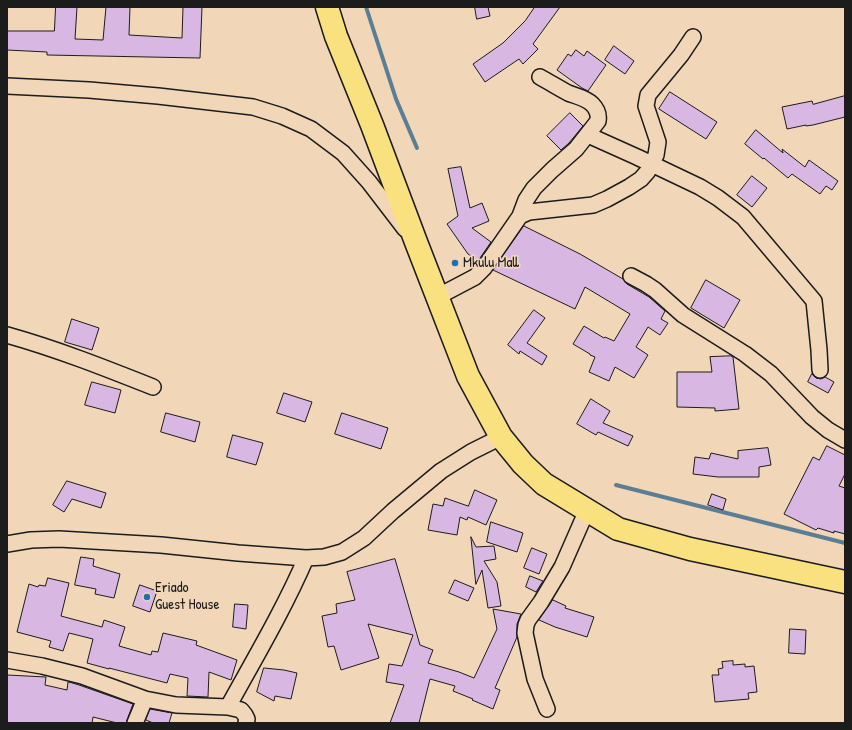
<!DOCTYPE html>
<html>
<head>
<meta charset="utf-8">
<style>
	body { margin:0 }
	#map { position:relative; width:852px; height:730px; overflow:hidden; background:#f1d6b8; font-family:"Patrick Hand",sans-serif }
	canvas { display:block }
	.frame { position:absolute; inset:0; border:8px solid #1c1c1c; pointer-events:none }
</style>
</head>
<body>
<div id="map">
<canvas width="852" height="730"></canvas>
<div class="frame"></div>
</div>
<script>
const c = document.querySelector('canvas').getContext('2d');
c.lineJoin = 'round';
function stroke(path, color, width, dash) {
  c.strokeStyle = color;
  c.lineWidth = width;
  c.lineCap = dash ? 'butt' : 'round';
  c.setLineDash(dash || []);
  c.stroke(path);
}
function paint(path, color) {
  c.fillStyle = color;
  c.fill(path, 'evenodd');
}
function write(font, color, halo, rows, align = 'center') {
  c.font = font + ' "Patrick Hand",sans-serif';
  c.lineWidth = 3.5;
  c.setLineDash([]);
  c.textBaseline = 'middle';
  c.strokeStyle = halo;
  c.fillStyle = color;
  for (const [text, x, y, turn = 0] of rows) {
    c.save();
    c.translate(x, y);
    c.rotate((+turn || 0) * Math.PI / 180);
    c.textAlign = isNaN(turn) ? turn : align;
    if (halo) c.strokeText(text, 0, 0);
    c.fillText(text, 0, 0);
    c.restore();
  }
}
const stream = new Path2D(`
	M 366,7 L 396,99 L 417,148
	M 616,485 L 845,543`);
const building = new Path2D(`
	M 56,7 L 77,7 L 75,39 L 103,40 L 106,7 L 130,7 L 129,35 L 182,38 L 183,7 L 202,7 L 200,58 L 47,55 L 47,52 L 7,50 L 7,31 L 54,31 Z
	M 475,7 L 488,7 L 490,16 L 477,19 Z
	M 535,7 L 560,7 L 533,44 L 538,49 L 523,64 L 519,59 L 485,82 L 473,64 L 503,43 L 525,21 Z
	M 614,46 L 634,61 L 625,74 L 605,60 Z
	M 576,50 L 584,56 L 587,51 L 606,65 L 588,91 L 582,88 L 557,70 L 568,54 L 571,56 Z
	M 670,92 L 717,122 L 706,139 L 659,109 Z
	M 845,96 L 845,117 L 813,125 L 806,126 L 806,125 L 787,129 L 782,107 L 812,101 L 813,104 Z
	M 570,113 L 583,126 L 569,143 L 561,150 L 547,136 Z
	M 756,130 L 783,153 L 782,149 L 805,167 L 809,160 L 838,181 L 832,190 L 826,186 L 820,194 L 792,174 L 788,178 L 764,158 L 763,159 L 745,144 Z
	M 461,167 L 470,208 L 482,203 L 489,221 L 472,228 L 491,242 L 478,261 L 468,254 L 447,224 L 458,216 L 448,169 Z
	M 752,176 L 767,188 L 752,207 L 737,195 Z
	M 524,226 L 580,254 L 623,279 L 627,284 L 649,297 L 665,311 L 661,319 L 668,323 L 660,335 L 648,327 L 636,347 L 648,355 L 634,378 L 615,367 L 609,381 L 589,372 L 595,357 L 590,355 L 590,354 L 573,344 L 584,326 L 604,338 L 605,337 L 614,341 L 630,314 L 585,287 L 575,309 L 493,270 Z
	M 706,280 L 740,300 L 724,328 L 691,308 Z
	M 534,310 L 545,318 L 527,343 L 547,356 L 542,365 L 520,351 L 519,354 L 508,345 Z
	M 72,319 L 99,328 L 92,350 L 65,342 Z
	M 731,356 L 733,357 L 739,409 L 715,411 L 715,408 L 677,407 L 677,372 L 712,372 L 710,357 Z
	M 812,374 L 816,378 L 821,379 L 825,377 L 834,382 L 828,393 L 808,382 Z
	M 92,382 L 121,390 L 115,413 L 85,405 Z
	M 284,393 L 312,402 L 305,422 L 277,413 Z
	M 591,399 L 610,411 L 603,423 L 633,436 L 628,446 L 598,432 L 596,435 L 577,424 Z
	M 166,413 L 200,422 L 195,442 L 161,432 Z
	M 342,413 L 388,428 L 381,449 L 335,434 Z
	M 233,435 L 263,443 L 256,465 L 227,457 Z
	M 827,446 L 845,455 L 845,474 L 839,486 L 845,488 L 845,534 L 834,531 L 834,533 L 818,528 L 816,530 L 784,514 L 813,457 L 819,460 Z
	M 768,448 L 771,465 L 759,467 L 759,477 L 718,477 L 693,474 L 695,457 L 709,459 L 711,453 L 738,459 L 738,451 Z
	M 67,481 L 106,493 L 101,508 L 72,499 L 64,512 L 53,505 Z
	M 475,490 L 497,500 L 486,525 L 468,517 L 467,520 L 460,517 L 457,535 L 428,530 L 433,504 L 443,506 L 445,498 L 468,506 Z
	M 712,494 L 726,499 L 723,510 L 708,505 Z
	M 491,522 L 523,533 L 517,552 L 487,542 Z
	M 471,537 L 476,547 L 494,546 L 496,559 L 484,561 L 497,582 L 501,606 L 488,608 L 482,570 L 476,584 Z
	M 532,548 L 547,554 L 539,574 L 524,568 Z
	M 81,557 L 94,559 L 93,566 L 120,574 L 114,598 L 95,594 L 96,589 L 75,585 Z
	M 395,559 L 420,645 L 433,650 L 428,663 L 459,672 L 474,678 L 497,629 L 493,609 L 521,614 L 517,624 L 517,637 L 495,688 L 500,690 L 493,709 L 472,700 L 473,699 L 453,691 L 455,686 L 430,679 L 419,723 L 390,723 L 404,685 L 386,682 L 389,664 L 402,666 L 413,635 L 368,624 L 379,658 L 341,670 L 334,646 L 328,647 L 322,616 L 337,613 L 336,604 L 355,600 L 347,572 Z
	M 530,576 L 543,581 L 536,592 L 526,587 Z
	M 48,578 L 69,583 L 61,616 L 102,627 L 104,620 L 125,627 L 119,646 L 151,655 L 152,651 L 158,652 L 163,633 L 197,641 L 196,645 L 237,660 L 231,680 L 209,672 L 208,697 L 187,696 L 188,678 L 170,674 L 167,683 L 109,668 L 109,669 L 87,663 L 93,639 L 69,633 L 63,651 L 49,647 L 51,641 L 17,632 L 29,584 L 38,587 L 39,585 L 45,586 Z
	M 455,580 L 474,588 L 468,601 L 449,593 Z
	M 140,585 L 157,591 L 150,612 L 133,606 Z
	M 553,600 L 566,606 L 565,608 L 594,617 L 587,637 L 555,627 L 539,620 Z
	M 235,604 L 248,605 L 246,629 L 233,627 Z
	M 790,629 L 806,630 L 805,654 L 789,653 Z
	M 733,661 L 733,665 L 745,664 L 745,667 L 754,666 L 757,692 L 748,693 L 749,699 L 715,702 L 712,675 L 719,675 L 718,669 L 723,668 L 722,662 Z
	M 264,668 L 284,670 L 297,673 L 291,699 L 275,696 L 274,701 L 257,692 Z
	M 7,675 L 46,677 L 45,685 L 67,690 L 68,682 L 69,682 L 79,685 L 133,704 L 127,720 L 126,723 L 117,723 L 93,717 L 92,723 L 7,723 Z
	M 150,709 L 172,713 L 169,723 L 153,723 L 146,720 Z`);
const minor = new Path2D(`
	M 7,86 L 89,90 L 158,96 L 253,107 L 282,116 L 311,129 L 343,153 L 369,182 L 405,229
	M 588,135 L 637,157 L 700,187 L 718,198 L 743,217 L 814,301 L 819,350 L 820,370
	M 520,216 L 526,200 L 534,188 L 552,170 L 576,149 L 598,121 C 599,115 597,109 592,104 C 586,98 576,96 568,93 C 559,88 549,82 540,77
	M 631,276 L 646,284 L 655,290 L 683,315 L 745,354 L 771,374 L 812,417 L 828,430 L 845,440
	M 437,297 L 475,277 L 484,268 L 520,216 L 529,212 L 593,205 L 607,199 L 629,187 L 641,179 L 648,171 L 656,155 L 658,142 L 646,106 L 648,95 L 681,55 L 693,37
	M 7,335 C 57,349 105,368 153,387
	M 7,544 L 31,540 L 59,539 L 161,545 L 238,553 L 306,558 L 324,557 L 342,552 L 364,538 L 393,511 L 441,471 L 471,452 L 501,437
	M 7,660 L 42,666 L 82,676 L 145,699 L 176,705 L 228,707 L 241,710 L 245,715 L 247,719 L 246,723
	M 228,707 C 255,658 284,609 306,558
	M 547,709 L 535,679 L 525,633 L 526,625 L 528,620 L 541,602 L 562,567 L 587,510
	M 135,723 L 145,699`);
const primary = new Path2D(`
	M 327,7 L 336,36 L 372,125 L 416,242 L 468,376 L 501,437 L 523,464 L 544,484 L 618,529 L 690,549 L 845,582`);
const markers = [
	[455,263,4,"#1f6fb2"],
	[147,597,4,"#1f6fb2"]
];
const poiNames = [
	["Mkulu Mall",463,263],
	["Eriado",155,588],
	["Guest House",155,605]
];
stroke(stream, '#5c7e95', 4);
paint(building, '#d8b7e3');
stroke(building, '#1c1c1c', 1);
stroke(minor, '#1c1c1c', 18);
stroke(primary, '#1c1c1c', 25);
stroke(minor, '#f1d6b8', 15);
stroke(primary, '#fae180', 22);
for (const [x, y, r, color] of markers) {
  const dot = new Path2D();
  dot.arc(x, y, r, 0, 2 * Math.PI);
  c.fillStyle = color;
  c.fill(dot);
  stroke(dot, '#f1d6b8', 1.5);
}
write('15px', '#1c1c1c', '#f1d6b8', poiNames, 'left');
</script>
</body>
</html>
